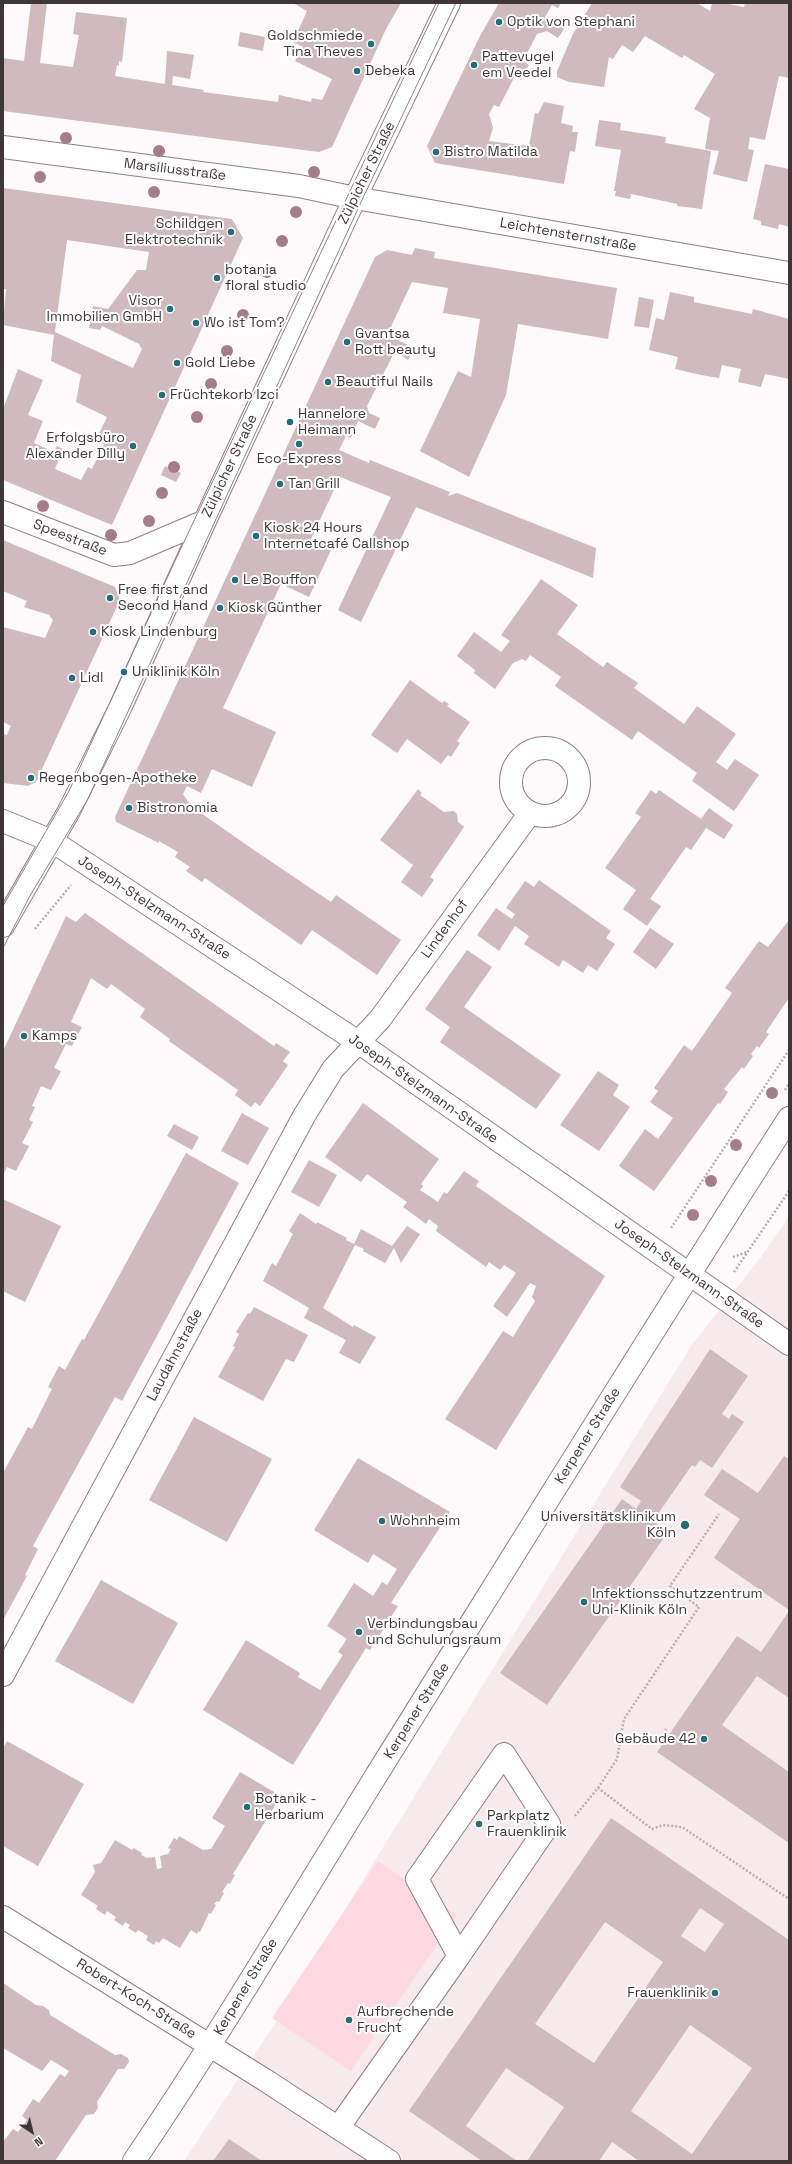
<!DOCTYPE html>
<html>
<head>
<meta charset="utf-8">
<style>
	body { margin:0 }
	#map { position:relative; width:792px; height:2164px; overflow:hidden; background:#fef9fa; font-family:"Space Grotesk",sans-serif }
	canvas { display:block }
	.frame { position:absolute; inset:0; border:4px solid #3e3637; pointer-events:none }
	.north { position:absolute; left:12px; top:2112px; width:40px; height:40px; -webkit-text-stroke:3px #fff; paint-order:stroke; rotate:145deg; font-size:11px; font-weight:700; line-height:16px; text-align:center; color:#3e3637 }
	.north::after { content:''; display:block; margin:auto; width:14px; height:18px; background:#3e3637; clip-path:polygon(50% 0,100% 100%,50% 72%,0 100%) }
</style>
</head>
<body>
<div id="map">
<canvas width="792" height="2164"></canvas>
<div class="frame"></div>
<div class="north">N</div>
</div>
<script>
const c = document.querySelector('canvas').getContext('2d');
c.lineJoin = 'round';
function paint(path, color) {
  c.fillStyle = color;
  c.fill(path, 'evenodd');
}
function stroke(path, color, width, dash) {
  c.strokeStyle = color;
  c.lineWidth = width;
  c.lineCap = dash ? 'butt' : 'round';
  c.setLineDash(dash || []);
  c.stroke(path);
}
function write(font, color, halo, rows, align = 'center') {
  c.font = font + ' "Space Grotesk",sans-serif';
  c.lineWidth = 4;
  c.setLineDash([]);
  c.textBaseline = 'middle';
  c.strokeStyle = halo;
  c.fillStyle = color;
  for (const [text, x, y, turn = 0] of rows) {
    c.save();
    c.translate(x, y);
    c.rotate((+turn || 0) * Math.PI / 180);
    c.textAlign = isNaN(turn) ? turn : align;
    if (halo) c.strokeText(text, 0, 0);
    c.fillText(text, 0, 0);
    c.restore();
  }
}
const built = new Path2D(`
	M 789,1216 L 789,2161 L 184,2161 L 274,2025 L 691,1346 L 761,1257 Z`);
const green = new Path2D(`
	M 378,1861 L 457,1915 L 351,2071 L 272,2018 Z`);
const building = new Path2D(`
	M 31,3 L 47,3 L 40,63 L 73,67 L 79,35 L 73,34 L 76,12 L 127,18 L 122,62 L 119,61 L 119,66 L 117,65 L 115,76 L 165,84 L 167,51 L 194,55 L 190,79 L 173,76 L 172,85 L 204,90 L 203,92 L 278,102 L 279,95 L 311,102 L 312,98 L 322,100 L 332,79 L 295,61 L 303,47 L 293,42 L 307,11 L 293,3 L 401,3 L 386,29 L 332,147 L 319,152 L 3,111 L 3,58 L 24,61 Z
	M 499,3 L 561,3 L 558,8 L 552,5 L 545,17 L 564,29 L 558,38 L 547,31 L 537,34 L 523,61 L 529,65 L 521,80 L 515,76 L 499,107 L 494,105 L 489,114 L 493,128 L 489,141 L 529,146 L 535,113 L 538,114 L 544,102 L 564,106 L 561,123 L 573,126 L 572,132 L 578,132 L 575,152 L 570,151 L 564,184 L 435,163 L 427,146 L 480,36 Z
	M 592,3 L 697,3 L 710,11 L 712,3 L 724,3 L 744,7 L 745,3 L 789,3 L 789,78 L 779,76 L 765,140 L 750,137 L 748,149 L 754,150 L 747,182 L 713,174 L 719,151 L 705,149 L 710,118 L 694,109 L 715,74 L 684,55 L 682,58 L 645,36 L 633,52 L 622,45 L 613,59 L 609,57 L 604,87 L 569,82 L 557,77 L 557,71 L 573,34 Z
	M 240,32 L 265,37 L 263,51 L 238,46 Z
	M 599,120 L 621,123 L 620,130 L 666,137 L 665,143 L 711,151 L 702,209 L 677,206 L 677,204 L 631,194 L 630,199 L 615,196 L 616,191 L 614,191 L 621,150 L 595,146 Z
	M 765,164 L 789,169 L 789,227 L 779,224 L 778,229 L 761,225 L 761,221 L 753,219 Z
	M 3,188 L 232,219 L 243,238 L 112,525 L 3,480 L 3,409 L 18,369 L 43,380 L 28,415 L 43,421 L 34,443 L 54,452 L 57,446 L 63,449 L 55,469 L 81,480 L 88,467 L 92,469 L 104,444 L 96,440 L 107,417 L 76,402 L 81,375 L 51,361 L 54,335 L 3,325 L 6,289 L 3,289 ZM 67,240 L 149,252 L 146,270 L 137,270 L 108,309 L 93,306 L 89,328 L 100,330 L 102,326 L 139,344 L 142,349 L 133,368 L 55,332 Z
	M 415,248 L 435,252 L 434,258 L 617,288 L 608,339 L 518,324 L 506,395 L 469,477 L 420,451 L 458,371 L 471,377 L 480,319 L 443,313 L 448,288 L 412,282 L 387,335 L 414,348 L 408,360 L 399,354 L 393,355 L 367,406 L 369,413 L 380,418 L 375,429 L 358,421 L 351,438 L 346,436 L 339,450 L 369,463 L 370,460 L 450,492 L 448,496 L 457,493 L 596,548 L 593,578 L 416,507 L 361,622 L 338,610 L 391,497 L 340,477 L 311,539 L 332,548 L 309,597 L 281,584 L 223,708 L 276,732 L 252,787 L 212,769 L 201,793 L 187,786 L 183,794 L 191,806 L 251,848 L 331,902 L 336,895 L 401,940 L 377,975 L 312,930 L 301,945 L 205,878 L 202,882 L 186,871 L 190,867 L 175,857 L 178,852 L 159,841 L 159,843 L 116,822 L 115,817 L 375,257 L 387,250 L 412,255 Z
	M 670,292 L 694,297 L 694,302 L 752,314 L 753,309 L 789,319 L 789,379 L 765,374 L 761,387 L 738,382 L 741,369 L 722,365 L 719,378 L 701,375 L 675,369 L 678,357 L 649,350 L 656,318 L 664,320 Z
	M 639,297 L 654,300 L 649,328 L 634,326 Z
	M 165,466 L 181,473 L 176,482 L 161,475 Z
	M 3,540 L 115,587 L 120,600 L 36,782 L 28,786 L 3,783 L 3,734 L 7,735 L 11,726 L 3,722 L 3,627 L 45,638 L 53,620 L 49,615 L 24,607 L 27,601 L 3,591 Z
	M 541,579 L 578,605 L 557,634 L 603,667 L 607,662 L 638,683 L 634,688 L 684,724 L 697,706 L 736,734 L 716,762 L 727,770 L 735,759 L 759,775 L 734,811 L 692,781 L 697,773 L 638,731 L 632,740 L 555,686 L 561,677 L 530,655 L 526,661 L 522,659 L 513,663 L 495,689 L 474,673 L 475,670 L 457,656 L 474,632 L 501,652 L 510,641 L 501,635 Z
	M 410,680 L 442,703 L 444,701 L 449,704 L 447,706 L 470,722 L 457,741 L 460,743 L 451,757 L 448,755 L 441,764 L 407,739 L 397,753 L 371,735 Z
	M 418,789 L 422,793 L 420,795 L 444,812 L 454,811 L 457,814 L 458,822 L 464,827 L 430,877 L 434,880 L 422,897 L 401,882 L 413,865 L 380,840 Z
	M 651,790 L 656,794 L 659,790 L 701,819 L 709,808 L 733,825 L 724,839 L 706,828 L 691,850 L 686,847 L 650,899 L 661,906 L 647,926 L 623,909 L 636,890 L 605,868 L 641,817 L 635,813 Z
	M 539,880 L 611,931 L 606,938 L 615,944 L 597,971 L 588,965 L 583,973 L 563,960 L 559,967 L 524,944 L 529,936 L 515,926 L 499,951 L 477,935 L 496,908 L 512,919 L 515,914 L 506,908 L 525,881 L 534,887 Z
	M 85,913 L 274,1046 L 276,1043 L 290,1052 L 283,1061 L 288,1065 L 260,1106 L 255,1102 L 251,1107 L 235,1095 L 238,1090 L 169,1041 L 170,1039 L 140,1017 L 145,1009 L 111,984 L 107,989 L 91,978 L 71,1022 L 82,1027 L 72,1046 L 66,1044 L 54,1068 L 61,1071 L 51,1090 L 41,1086 L 32,1106 L 35,1107 L 29,1120 L 33,1122 L 22,1143 L 29,1146 L 16,1171 L 7,1167 L 3,1175 L 3,1051 L 66,916 L 76,922 Z
	M 789,920 L 789,998 L 766,1032 L 769,1034 L 759,1048 L 757,1046 L 751,1054 L 753,1056 L 744,1069 L 742,1067 L 724,1089 L 728,1092 L 720,1104 L 718,1103 L 654,1191 L 619,1166 L 645,1129 L 658,1139 L 673,1118 L 650,1102 L 658,1091 L 654,1088 L 684,1045 L 692,1051 L 732,993 L 725,988 L 759,941 L 768,947 Z
	M 650,928 L 674,944 L 656,969 L 633,952 Z
	M 467,950 L 492,967 L 464,1007 L 561,1075 L 536,1109 L 440,1042 L 450,1027 L 425,1009 Z
	M 598,1071 L 619,1085 L 613,1095 L 630,1107 L 599,1151 L 560,1125 Z
	M 363,1103 L 439,1159 L 421,1184 L 423,1186 L 420,1190 L 438,1202 L 444,1192 L 447,1194 L 464,1171 L 479,1181 L 476,1186 L 605,1276 L 496,1450 L 445,1419 L 503,1331 L 513,1337 L 535,1301 L 532,1297 L 536,1286 L 530,1283 L 507,1317 L 493,1306 L 516,1273 L 504,1265 L 500,1270 L 489,1262 L 486,1267 L 436,1231 L 438,1226 L 429,1219 L 426,1224 L 403,1207 L 407,1202 L 367,1174 L 361,1182 L 325,1157 Z
	M 242,1113 L 269,1128 L 248,1165 L 221,1151 Z
	M 174,1124 L 199,1137 L 192,1150 L 167,1136 Z
	M 186,1153 L 239,1183 L 122,1401 L 115,1397 L 33,1546 L 38,1549 L 25,1575 L 27,1576 L 3,1620 L 3,1473 L 28,1427 L 32,1429 L 52,1389 L 48,1387 L 59,1366 L 65,1370 L 82,1339 L 84,1340 Z
	M 309,1160 L 337,1175 L 319,1207 L 291,1192 Z
	M 3,1199 L 61,1226 L 25,1302 L 3,1291 Z
	M 300,1213 L 316,1224 L 317,1222 L 347,1238 L 346,1240 L 354,1244 L 361,1229 L 392,1246 L 407,1226 L 420,1234 L 401,1263 L 394,1248 L 385,1263 L 363,1251 L 364,1249 L 355,1245 L 323,1308 L 353,1327 L 354,1325 L 376,1337 L 360,1364 L 339,1353 L 346,1340 L 304,1318 L 309,1308 L 263,1281 L 272,1263 L 276,1266 L 293,1234 L 289,1231 Z
	M 254,1307 L 308,1335 L 294,1362 L 286,1359 L 263,1401 L 218,1377 L 235,1347 L 233,1346 L 239,1334 L 236,1332 L 248,1313 L 250,1314 Z
	M 710,1349 L 748,1376 L 722,1414 L 729,1419 L 732,1414 L 744,1422 L 712,1468 L 700,1460 L 695,1467 L 692,1465 L 653,1521 L 668,1532 L 547,1705 L 500,1673 L 622,1499 L 636,1509 L 641,1501 L 620,1487 Z
	M 194,1417 L 272,1459 L 227,1542 L 149,1500 Z
	M 784,1456 L 789,1459 L 789,1610 L 714,1558 L 740,1519 L 704,1495 L 722,1469 L 758,1493 Z
	M 358,1458 L 450,1512 L 391,1603 L 398,1606 L 370,1650 L 366,1648 L 293,1765 L 203,1710 L 246,1640 L 300,1673 L 298,1677 L 320,1690 L 343,1655 L 338,1652 L 347,1639 L 327,1626 L 354,1583 L 373,1596 L 382,1582 L 387,1585 L 397,1569 L 373,1554 L 368,1563 L 314,1530 Z
	M 101,1580 L 178,1623 L 133,1704 L 55,1661 Z
	M 789,1611 L 789,1698 L 757,1676 L 722,1725 L 789,1772 L 789,1843 L 657,1752 L 737,1636 L 761,1652 Z
	M 7,1741 L 84,1784 L 38,1866 L 3,1846 L 3,1748 Z
	M 240,1772 L 281,1796 L 233,1874 L 235,1875 L 230,1884 L 228,1883 L 222,1892 L 224,1893 L 219,1902 L 217,1901 L 214,1904 L 216,1905 L 211,1914 L 209,1913 L 200,1932 L 198,1931 L 197,1934 L 191,1930 L 180,1948 L 163,1938 L 159,1943 L 156,1941 L 154,1945 L 146,1940 L 148,1936 L 138,1930 L 136,1933 L 128,1928 L 130,1925 L 125,1922 L 123,1926 L 114,1920 L 116,1917 L 107,1911 L 105,1915 L 96,1909 L 98,1906 L 81,1895 L 95,1872 L 93,1865 L 101,1863 L 115,1840 L 132,1850 L 134,1848 L 142,1853 L 141,1855 L 147,1858 L 155,1857 L 157,1869 L 162,1868 L 160,1856 L 168,1854 L 171,1849 L 168,1848 L 174,1838 L 177,1840 L 179,1836 L 203,1850 L 211,1849 L 225,1826 L 212,1818 Z
	M 611,1818 L 789,1940 L 789,2161 L 639,2161 L 612,2142 L 599,2161 L 527,2161 L 564,2107 L 506,2068 L 466,2126 L 517,2161 L 482,2161 L 409,2111 ZM 700,1908 L 724,1924 L 705,1952 L 681,1936 ZM 605,1922 L 663,1962 L 594,2063 L 535,2024 ZM 690,2025 L 752,2068 L 692,2154 L 631,2111 Z
	M 3,1983 L 36,2005 L 43,2006 L 49,2010 L 50,2015 L 115,2055 L 121,2054 L 128,2058 L 129,2062 L 124,2069 L 118,2069 L 97,2102 L 98,2108 L 94,2114 L 86,2115 L 55,2161 L 3,2161 L 3,2142 L 13,2129 L 18,2132 L 27,2120 L 22,2116 L 33,2099 L 39,2103 L 60,2074 L 65,2077 L 69,2071 L 51,2060 L 42,2071 L 3,2048 Z
	M 229,2139 L 262,2161 L 213,2161 Z`);
const path = new Path2D(`
	M 35,929 L 71,885
	M 785,1090 L 789,1084
	M 671,1228 L 789,1050
	M 733,1257 L 747,1252
	M 734,1272 L 789,1191
	M 661,1737 L 666,1729
	M 598,1788 L 617,1759 L 624,1719 L 699,1607 L 670,1586 L 719,1514
	M 575,1816 L 598,1788 L 652,1829 L 663,1825 L 682,1827 L 789,1899`);
const minor = new Path2D(`
	M 3,147 L 299,186 L 355,198 L 789,273
	M 3,512 L 114,555 L 130,553 L 205,521
	M511 782a34 34 0 1 1 68 0a34 34 0 1 1-68 0Z
	M 3,821 L 52,841 L 358,1042 L 789,1344
	M 3,926 L 69,811 L 121,706 L 205,521 L 355,198 L 449,3
	M 3,1675 L 304,1116 L 333,1069 L 380,1019 L 530,813
	M 3,1917 L 265,2080 L 389,2161
	M 338,2128 L 459,1956 L 417,1879 L 504,1754 L 549,1824 L 459,1956
	M 134,2161 C 218,2037 295,1907 374,1779 C 512,1558 648,1337 789,1118`);
const tram = new Path2D(`
	M 3,906 L 69,791 L 174,563 L 439,3
	M 3,948 L 31,894 L 88,799 L 362,200 L 456,3`);
const trees = [
	[66,138],
	[159,151],
	[314,172],
	[40,177],
	[154,192],
	[296,212],
	[282,241],
	[267,272],
	[243,315],
	[227,351],
	[211,384],
	[197,417],
	[174,467],
	[162,493],
	[43,506],
	[149,521],
	[111,535],
	[772,1093],
	[736,1145],
	[711,1181],
	[693,1215]
];
const markers = [
	[499,22,4,"#266c7b"],
	[371,44,4,"#266c7b"],
	[474,65,4,"#266c7b"],
	[357,71,4,"#266c7b"],
	[436,152,4,"#266c7b"],
	[231,232,4,"#266c7b"],
	[217,278,4,"#266c7b"],
	[170,309,4,"#266c7b"],
	[196,323,4,"#266c7b"],
	[347,342,4,"#266c7b"],
	[177,363,4,"#266c7b"],
	[328,382,4,"#266c7b"],
	[162,395,4,"#266c7b"],
	[290,422,4,"#266c7b"],
	[299,444,4,"#266c7b"],
	[133,446,4,"#266c7b"],
	[280,484,4,"#266c7b"],
	[256,536,4,"#266c7b"],
	[235,580,4,"#266c7b"],
	[110,598,4,"#266c7b"],
	[220,608,4,"#266c7b"],
	[93,632,4,"#266c7b"],
	[124,672,4,"#266c7b"],
	[72,678,4,"#266c7b"],
	[31,778,4,"#266c7b"],
	[129,808,4,"#266c7b"],
	[24,1036,4,"#266c7b"],
	[382,1521,4,"#266c7b"],
	[685,1525,5,"#266c7b"],
	[584,1602,4,"#266c7b"],
	[359,1632,4,"#266c7b"],
	[704,1739,4,"#266c7b"],
	[247,1807,4,"#266c7b"],
	[479,1824,4,"#266c7b"],
	[715,1993,4,"#266c7b"],
	[349,2020,4,"#266c7b"]
];
const poiNames = [
	["Optik von Stephani",507,22],
	["Goldschmiede",363,36,"right"],
	["Tina Theves",363,52,"right"],
	["Pattevugel",482,57],
	["em Veedel",482,73],
	["Debeka",365,71],
	["Bistro Matilda",444,152],
	["Schildgen",223,224,"right"],
	["Elektrotechnik",223,240,"right"],
	["botania",225,270],
	["floral studio",225,286],
	["Visor",162,301,"right"],
	["Immobilien GmbH",162,317,"right"],
	["Wo ist Tom?",204,323],
	["Gvantsa",355,334],
	["Rott beauty",355,350],
	["Gold Liebe",185,363],
	["Beautiful Nails",336,382],
	["Früchtekorb Izci",170,395],
	["Hannelore",298,414],
	["Heimann",298,430],
	["Erfolgsbüro",125,438,"right"],
	["Alexander Dilly",125,454,"right"],
	["Eco-Express",299,459,"center"],
	["Tan Grill",288,484],
	["Kiosk 24 Hours",264,528],
	["Internetcafé Callshop",264,544],
	["Le Bouffon",243,580],
	["Free first and",118,590],
	["Second Hand",118,606],
	["Kiosk Günther",228,608],
	["Kiosk Lindenburg",101,632],
	["Uniklinik Köln",132,672],
	["Lidl",80,678],
	["Regenbogen-Apotheke",39,778],
	["Bistronomia",137,808],
	["Kamps",32,1036],
	["Universitätsklinikum",676,1517,"right"],
	["Köln",676,1533,"right"],
	["Wohnheim",390,1521],
	["Infektionsschutzzentrum",592,1594],
	["Uni-Klinik Köln",592,1610],
	["Verbindungsbau",367,1624],
	["und Schulungsraum",367,1640],
	["Gebäude 42",696,1739,"right"],
	["Botanik -",255,1799],
	["Herbarium",255,1815],
	["Parkplatz",487,1816],
	["Frauenklinik",487,1832],
	["Frauenklinik",707,1993,"right"],
	["Aufbrechende",357,2012],
	["Frucht",357,2028]
];
const streetNames = [
	["Marsiliusstraße",175,170,7],
	["Zülpicher Straße",367,173,-64],
	["Leichtensternstraße",568,235,10],
	["Zülpicher Straße",230,466,-65],
	["Speestraße",70,538,21],
	["Joseph-Stelzmann-Straße",154,908,33],
	["Lindenhof",445,929,-54],
	["Joseph-Stelzmann-Straße",423,1089,35],
	["Joseph-Stelzmann-Straße",689,1274,35],
	["Laudahnstraße",175,1355,-62],
	["Kerpener Straße",588,1436,-58],
	["Kerpener Straße",417,1711,-58],
	["Kerpener Straße",246,1987,-59],
	["Robert-Koch-Straße",136,1999,32]
];
paint(built, '#f7eaed');
paint(green, '#fed9e1');
paint(building, '#cfbabe');
stroke(minor, '#917d81', 24);
stroke(path, '#b7b1b2', 2.5, [2, 2]);
stroke(minor, '#fff', 22);
stroke(tram, '#8b8485', 1);
c.fillStyle = '#a37e8a';
for (const [x, y] of trees) {
  c.beginPath();
  c.arc(x, y, 6, 0, 2 * Math.PI);
  c.fill();
}
for (const [x, y, r, color] of markers) {
  const dot = new Path2D();
  dot.arc(x, y, r, 0, 2 * Math.PI);
  c.fillStyle = color;
  c.fill(dot);
  stroke(dot, '#fff', 1.5);
}
write('14px', '#3e3637', '#fff', poiNames, 'left');
write('14px', '#3e3637', '#fff', streetNames);
</script>
</body>
</html>
